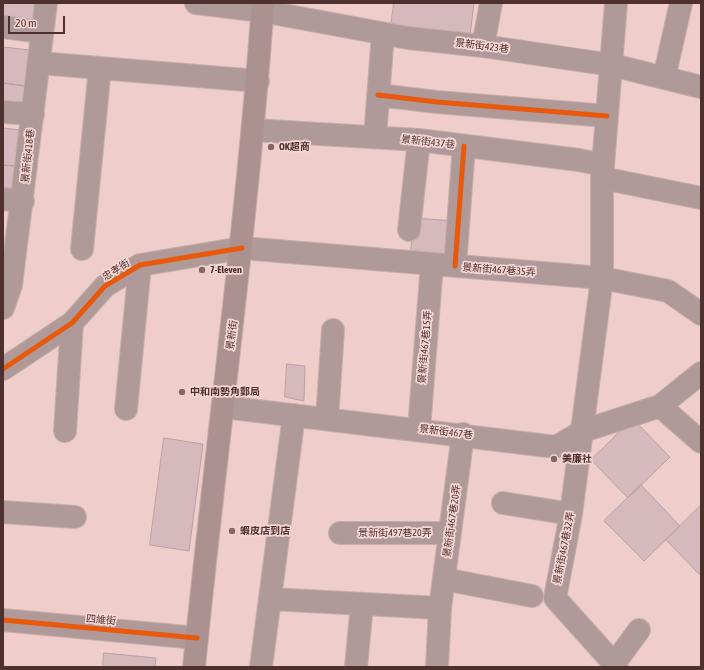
<!DOCTYPE html>
<html>
<head>
<meta charset="utf-8">
<style>
	body { margin:0 }
	#map { position:relative; width:704px; height:670px; overflow:hidden; background:#eecdcb; font-family:"Asap Condensed",sans-serif }
	canvas { display:block }
	.frame { position:absolute; inset:0; border:4px solid #4e302f; pointer-events:none }
	.scale { position:absolute; left:8px; top:16px; width:57px; height:18px; box-sizing:border-box; border:2px solid #4e302f; border-top:0; padding-left:5px; font-size:12px; line-height:14px; white-space:nowrap; color:#4e302f; -webkit-text-stroke:3px #f5d6d4; paint-order:stroke }
</style>
</head>
<body>
<div id="map">
<canvas width="704" height="670"></canvas>
<div class="frame"></div>
<div class="scale">20 m</div>
</div>
<script>
const c = document.querySelector('canvas').getContext('2d');
c.lineJoin = 'round';
function paint(path, color) {
  c.fillStyle = color;
  c.fill(path, 'evenodd');
}
function stroke(path, color, width, dash) {
  c.strokeStyle = color;
  c.lineWidth = width;
  c.lineCap = dash ? 'butt' : 'round';
  c.setLineDash(dash || []);
  c.stroke(path);
}
function write(font, color, halo, rows, align = 'center') {
  c.font = font + ' "Asap Condensed","Noto Sans TC",sans-serif';
  c.lineWidth = 3.5;
  c.setLineDash([]);
  c.textBaseline = 'middle';
  c.strokeStyle = halo;
  c.fillStyle = color;
  for (const [text, x, y, turn = 0] of rows) {
    c.save();
    c.translate(x, y);
    c.rotate((+turn || 0) * Math.PI / 180);
    c.textAlign = isNaN(turn) ? turn : align;
    if (halo) c.strokeText(text, 0, 0);
    c.fillText(text, 0, 0);
    c.restore();
  }
}
const building = new Path2D(`
	M 3,3 L 42,3 L 38,38 L 3,35 Z
	M 394,3 L 474,3 L 470,36 L 391,27 Z
	M 3,47 L 39,51 L 35,87 L 3,83 Z
	M 3,83 L 35,87 L 31,124 L 3,120 Z
	M 3,128 L 30,131 L 26,167 L 3,165 Z
	M 3,165 L 26,167 L 22,204 L 3,202 Z
	M 414,218 L 455,221 L 452,256 L 411,252 Z
	M 287,364 L 305,366 L 304,401 L 285,397 Z
	M 633,419 L 670,457 L 628,498 L 591,460 Z
	M 164,438 L 203,444 L 189,551 L 150,545 Z
	M 641,485 L 680,526 L 644,561 L 604,521 Z
	M 701,505 L 701,576 L 666,540 Z
	M 104,653 L 156,658 L 155,667 L 103,667 Z`);
const minor = new Path2D(`
	M 196,3 L 262,11 L 408,38 L 483,46 L 612,65 L 701,87
	M 616,3 L 602,178 L 602,278 L 571,514 L 555,598 L 617,667
	M 3,27 L 42,32
	M 483,46 L 491,3
	M 39,63 L 258,81
	M 664,78 L 681,3
	M 378,95 L 437,102 L 607,116
	M 3,112 L 33,114
	M 253,130 L 419,140 L 579,160 L 603,165
	M 375,137 L 383,34
	M 602,178 L 701,198
	M 3,199 L 23,201
	M 409,230 L 419,140
	M 82,249 L 100,68
	M 455,266 L 464,146
	M 3,308 L 11,285 L 46,3
	M 3,369 L 72,323 L 105,286 L 140,265 L 242,248 L 602,278 L 668,291 L 701,314
	M 660,406 L 701,442
	M 224,407 L 556,447 L 583,431 L 660,406 L 701,373
	M 126,409 L 140,265
	M 327,419 L 333,330
	M 419,429 L 432,264
	M 65,431 L 72,323
	M 503,503 L 571,514
	M 3,512 L 75,517
	M 340,533 L 450,533
	M 444,579 L 532,596
	M 270,599 L 440,608
	M 3,620 L 197,638
	M 614,664 L 639,630
	M 261,667 L 294,415
	M 356,667 L 362,604
	M 437,667 L 440,608 L 463,434`);
const major = new Path2D(`
	M 194,667 C 216,445 247,225 263,3`);
const cycleway = new Path2D(`
	M 378,95 L 437,102 L 607,116
	M 455,266 L 464,146
	M 3,369 L 72,323 L 105,286 L 140,265 L 242,248
	M 3,620 L 197,638`);
const markers = [
	[271,147,4,"#866766"],
	[202,270,4,"#866766"],
	[182,392,4,"#866766"],
	[554,459,4,"#866766"],
	[232,531,4,"#866766"]
];
const streetNames = [
	["景新街423巷",482,46,7],
	["景新街437巷",428,142,6],
	["景新街418巷",28,156,-84],
	["忠孝街",116,270,-32],
	["景新街467巷35弄",499,270,4],
	["景新街",232,335,-83],
	["景新街467巷15弄",425,347,-85],
	["景新街467巷",446,432,7],
	["景新街467巷20弄",452,521,-82],
	["景新街497巷20弄",395,533],
	["景新街467巷32弄",564,548,-79],
	["四維街",101,620,5]
];
const poiNames = [
	["OK超商",279,147],
	["7-Eleven",210,270],
	["中和南勢角郵局",190,392],
	["美廉社",562,459],
	["蝦皮店到店",240,531]
];
paint(building, '#d5b9bc');
stroke(building, '#bb9fa2', 1);
stroke(minor, '#c8adab', 24);
stroke(major, '#c8adab', 24);
stroke(minor, '#af9a99', 22);
stroke(major, '#ab9190', 22);
stroke(cycleway, '#e8590c', 5);
for (const [x, y, r, color] of markers) {
  const dot = new Path2D();
  dot.arc(x, y, r, 0, 2 * Math.PI);
  c.fillStyle = color;
  c.fill(dot);
  stroke(dot, '#f5d6d4', 1.5);
}
write('10px', '#4e302f', '#f5d6d4', streetNames);
write('bold 10px', '#4e302f', '#f5d6d4', poiNames, 'left');
</script>
</body>
</html>
